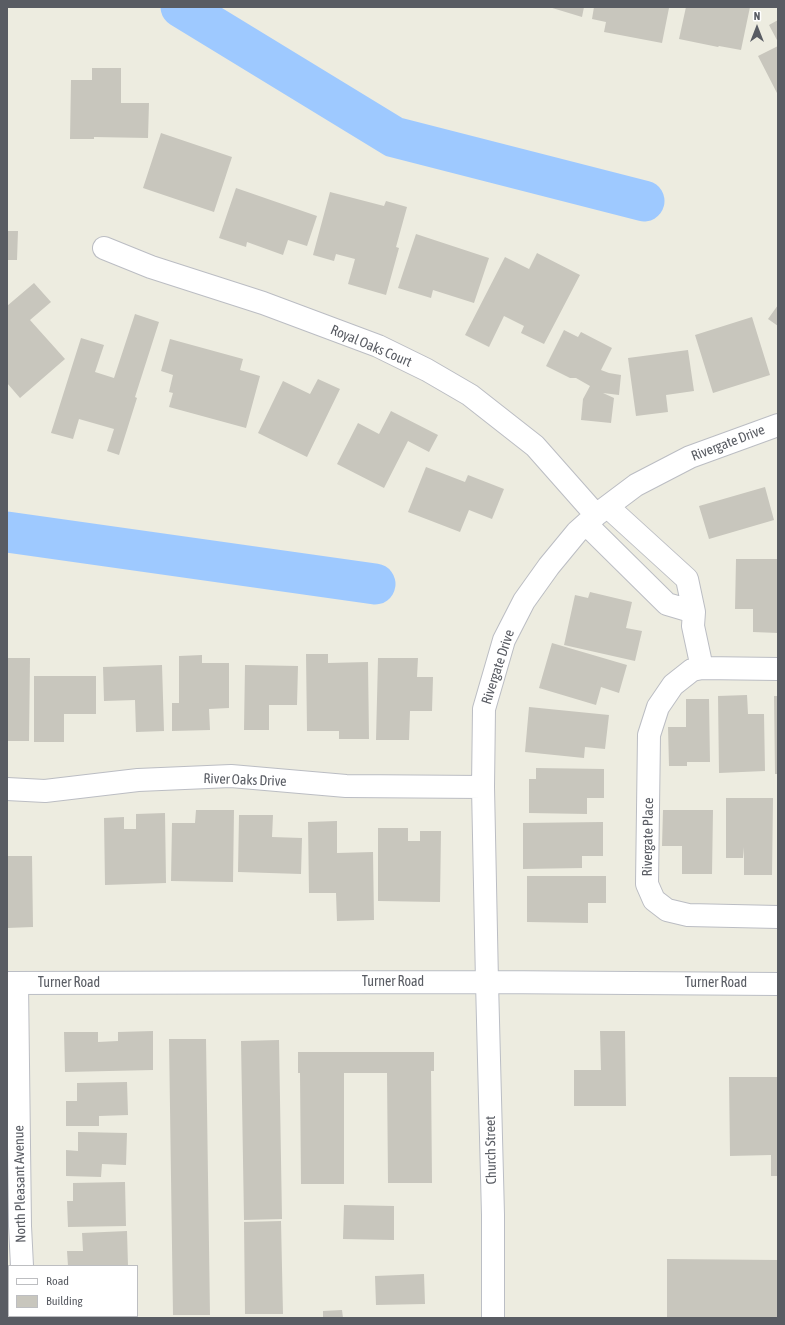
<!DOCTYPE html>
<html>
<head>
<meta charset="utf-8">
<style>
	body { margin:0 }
	#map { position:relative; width:785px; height:1325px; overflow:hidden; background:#edece0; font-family:"Asap Condensed",sans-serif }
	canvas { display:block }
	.frame { position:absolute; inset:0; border:8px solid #595c63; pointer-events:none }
	.legend { position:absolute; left:8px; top:1265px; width:130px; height:52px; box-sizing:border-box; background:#fff; border:1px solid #bdbec1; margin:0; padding:5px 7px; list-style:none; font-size:12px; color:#595c63 }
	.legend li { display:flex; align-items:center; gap:8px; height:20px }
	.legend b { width:20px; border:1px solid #bdbec1 }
	.north { position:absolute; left:737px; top:8px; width:40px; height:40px; -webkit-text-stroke:3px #fff; paint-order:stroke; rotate:0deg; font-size:11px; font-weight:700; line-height:16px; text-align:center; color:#595c63 }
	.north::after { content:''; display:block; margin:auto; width:14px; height:18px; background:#595c63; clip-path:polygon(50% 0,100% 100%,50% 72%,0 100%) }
</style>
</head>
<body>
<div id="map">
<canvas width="785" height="1325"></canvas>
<div class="frame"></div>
<ul class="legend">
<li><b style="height:5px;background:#fff"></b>Road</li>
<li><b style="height:11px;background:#c8c6bd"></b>Building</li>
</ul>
<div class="north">N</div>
</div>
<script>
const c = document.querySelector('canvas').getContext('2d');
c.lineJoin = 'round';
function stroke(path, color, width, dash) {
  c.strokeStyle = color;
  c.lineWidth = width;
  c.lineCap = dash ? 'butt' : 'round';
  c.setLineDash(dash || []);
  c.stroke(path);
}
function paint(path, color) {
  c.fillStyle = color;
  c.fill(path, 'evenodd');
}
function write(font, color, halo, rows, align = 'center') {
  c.font = font + ' "Asap Condensed",sans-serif';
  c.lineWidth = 3;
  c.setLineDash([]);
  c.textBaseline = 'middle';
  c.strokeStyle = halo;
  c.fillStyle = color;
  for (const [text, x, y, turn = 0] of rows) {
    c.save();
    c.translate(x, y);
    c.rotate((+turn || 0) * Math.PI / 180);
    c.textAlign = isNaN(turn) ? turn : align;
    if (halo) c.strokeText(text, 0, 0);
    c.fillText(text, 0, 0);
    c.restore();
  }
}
const river = new Path2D(`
	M 181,7 L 394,137 L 644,201
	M 7,532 L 375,584`);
const building = new Path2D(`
	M 549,7 L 584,7 L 582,17 Z
	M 594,7 L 663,7 L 669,8 L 662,43 L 604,32 L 606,22 L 592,19 Z
	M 686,7 L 750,7 L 741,50 L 719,46 L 718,47 L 679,39 Z
	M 778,20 L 778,42 L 769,25 Z
	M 778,46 L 778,95 L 758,56 Z
	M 92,68 L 121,68 L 121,103 L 149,103 L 148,138 L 94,137 L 94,139 L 70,139 L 71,80 L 92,80 Z
	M 161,133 L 232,157 L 214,212 L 143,188 Z
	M 236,188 L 317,216 L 307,246 L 288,240 L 283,255 L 247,242 L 246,247 L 219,238 Z
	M 330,192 L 384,206 L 386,201 L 407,207 L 396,247 L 399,248 L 386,295 L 348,284 L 355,259 L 336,254 L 334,261 L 313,255 Z
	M 7,231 L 18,231 L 17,260 L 7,260 Z
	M 416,234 L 489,258 L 474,303 L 433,290 L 431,298 L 398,288 Z
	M 537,253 L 580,275 L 544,344 L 521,333 L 524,326 L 504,316 L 489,347 L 465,335 L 505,257 L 529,269 Z
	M 34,283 L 51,302 L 30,320 L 65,359 L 20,398 L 7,383 L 7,306 Z
	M 778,305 L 778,326 L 768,319 Z
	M 135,314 L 159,322 L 135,397 L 137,398 L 119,455 L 107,451 L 114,429 L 79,419 L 73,439 L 51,433 L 81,338 L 104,345 L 95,372 L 114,378 Z
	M 752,317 L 770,375 L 713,393 L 695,335 Z
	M 564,330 L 578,337 L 581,332 L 612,348 L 601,370 L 609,373 L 621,375 L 619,395 L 603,393 L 614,398 L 611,423 L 581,420 L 583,399 L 590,386 L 576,378 L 570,378 L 546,366 Z
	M 170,339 L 243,359 L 240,370 L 260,376 L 246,428 L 169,407 L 173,393 L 169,392 L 173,375 L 161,371 Z
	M 688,350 L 694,391 L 666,395 L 668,412 L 636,416 L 628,358 Z
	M 318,379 L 340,389 L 307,457 L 258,433 L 283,381 L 310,394 Z
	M 391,411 L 438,435 L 429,452 L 408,441 L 384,488 L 337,464 L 358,423 L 379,434 Z
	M 426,467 L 465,482 L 468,475 L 504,489 L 492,519 L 469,510 L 460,532 L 408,512 Z
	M 765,487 L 774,520 L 709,539 L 699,506 Z
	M 736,559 L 778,559 L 778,633 L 753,632 L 753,609 L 735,609 Z
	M 590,592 L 632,602 L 626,628 L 642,631 L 635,661 L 564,645 L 575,595 L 588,598 Z
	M 552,643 L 627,665 L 619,693 L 601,687 L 596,705 L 539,688 Z
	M 306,654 L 328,654 L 328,663 L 368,662 L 369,739 L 339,739 L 339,731 L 307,731 Z
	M 202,655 L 202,663 L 229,663 L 229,708 L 209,709 L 210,730 L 172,731 L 172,703 L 179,703 L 179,656 Z
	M 7,658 L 30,658 L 29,741 L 7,741 Z
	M 378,658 L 418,658 L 417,677 L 433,677 L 432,711 L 410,711 L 409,740 L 376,740 Z
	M 162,665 L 164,731 L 136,732 L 135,700 L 104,701 L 103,667 Z
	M 245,665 L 298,666 L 297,705 L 269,705 L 269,730 L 244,730 Z
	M 34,676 L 96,676 L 96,714 L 64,714 L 64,742 L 34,742 Z
	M 747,695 L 748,714 L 764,714 L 765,771 L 719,773 L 718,696 Z
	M 774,696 L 778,696 L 778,774 L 775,774 Z
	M 686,699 L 709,699 L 710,762 L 687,762 L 687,766 L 669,766 L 668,727 L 686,727 Z
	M 529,707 L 609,715 L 605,749 L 585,747 L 584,758 L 525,752 Z
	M 536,768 L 604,769 L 604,798 L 587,798 L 587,814 L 529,813 L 529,779 L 536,779 Z
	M 726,798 L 773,798 L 772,875 L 744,875 L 744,847 L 743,858 L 726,858 Z
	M 196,810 L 234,810 L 233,882 L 171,881 L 172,823 L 195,823 Z
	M 663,810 L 713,810 L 712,874 L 682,874 L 682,846 L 662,846 Z
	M 165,813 L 166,883 L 105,885 L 104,818 L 124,817 L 124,829 L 136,829 L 136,814 Z
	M 239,815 L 273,815 L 272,837 L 302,838 L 301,874 L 238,872 Z
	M 337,821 L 337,853 L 373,852 L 374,920 L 337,921 L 336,893 L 309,893 L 308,822 Z
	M 603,822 L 603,856 L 582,856 L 582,868 L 523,869 L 523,823 Z
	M 378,828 L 408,828 L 408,841 L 420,841 L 420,831 L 441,831 L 440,902 L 378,901 Z
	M 7,856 L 32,856 L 33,927 L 7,928 Z
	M 527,876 L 606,876 L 606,903 L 588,903 L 588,923 L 527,922 Z
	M 153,1031 L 153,1070 L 65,1072 L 64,1032 L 98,1032 L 98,1042 L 118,1041 L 118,1032 Z
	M 600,1031 L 625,1031 L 626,1106 L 574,1106 L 574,1070 L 601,1070 Z
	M 169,1039 L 206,1039 L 210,1315 L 173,1315 Z
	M 279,1040 L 282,1219 L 244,1220 L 241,1041 Z
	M 298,1052 L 434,1052 L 434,1071 L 431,1071 L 432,1183 L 388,1183 L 387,1073 L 344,1073 L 344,1184 L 301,1184 L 300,1073 L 298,1073 Z
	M 729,1077 L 778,1077 L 778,1176 L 771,1176 L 771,1155 L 730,1156 Z
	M 127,1082 L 128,1115 L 99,1116 L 99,1126 L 66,1126 L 66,1101 L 77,1101 L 77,1083 Z
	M 78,1132 L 127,1133 L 126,1165 L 102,1164 L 101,1177 L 66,1176 L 66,1150 L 78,1151 Z
	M 125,1182 L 126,1226 L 68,1227 L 67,1201 L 73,1201 L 73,1183 Z
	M 344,1205 L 394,1206 L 394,1240 L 343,1239 Z
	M 281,1221 L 283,1314 L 245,1314 L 244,1222 Z
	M 127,1231 L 128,1266 L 68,1266 L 67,1251 L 83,1251 L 82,1233 Z
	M 667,1259 L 778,1260 L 778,1318 L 607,1318 L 607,1317 L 667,1317 Z
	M 424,1274 L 425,1304 L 376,1305 L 375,1276 Z
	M 342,1310 L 343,1318 L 323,1318 L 323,1311 Z
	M 68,1316 L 102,1316 L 102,1318 L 68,1318 Z`);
const street = new Path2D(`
	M 104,248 L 151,267 L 263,303 L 378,346 L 427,370 L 470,395 L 535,446 L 596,515
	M 608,507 L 687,579 L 694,612 L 693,626 L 702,668
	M 587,525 L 667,604 L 694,612
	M 778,669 L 702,668 L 692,670 L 673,685 L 658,707 L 649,735 L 647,884 L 654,900 L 667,910 L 688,915 L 778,917
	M 7,789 L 45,791 L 138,780 L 231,776 L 346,786 L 483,787
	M 487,982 L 483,787 L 484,709 L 504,640 L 524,601 L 549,566 L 577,532 L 596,515 L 636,485 L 690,457 L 778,425
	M 17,983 L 20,1226 L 22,1266
	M 24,1316 L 24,1318`);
const secondary = new Path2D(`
	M 487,982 L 493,1215 L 493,1318
	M 7,983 L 487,982 L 778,984`);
const streetNames = [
	["Royal Oaks Court",371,346,23],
	["Rivergate Drive",728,443,-21],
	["Rivergate Drive",498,667,-72],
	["River Oaks Drive",245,780,2],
	["Rivergate Place",648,837,-89],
	["Turner Road",393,982],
	["Turner Road",69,983],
	["Turner Road",716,983],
	["Church Street",491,1150,-91],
	["North Pleasant Avenue",20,1184,-91]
];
stroke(river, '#9ec9ff', 41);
paint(building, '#c8c6bd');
stroke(street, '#bbbdc3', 24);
stroke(secondary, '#bbbec5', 24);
stroke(street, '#fff', 22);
stroke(secondary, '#fff', 22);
write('14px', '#595c63', '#fff', streetNames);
</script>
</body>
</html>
